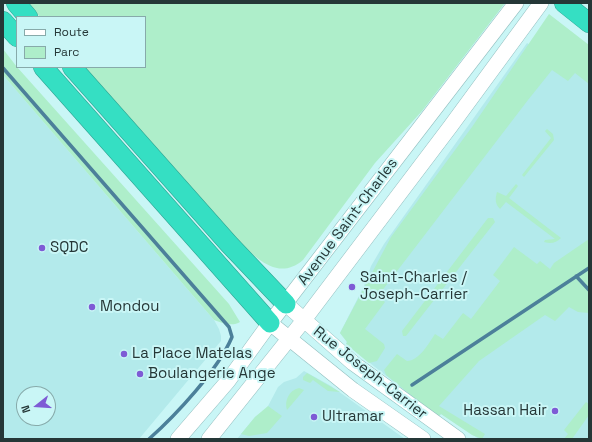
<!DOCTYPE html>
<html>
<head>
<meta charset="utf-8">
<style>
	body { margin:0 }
	#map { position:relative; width:592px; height:442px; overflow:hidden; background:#c9f6f6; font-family:"Space Grotesk",sans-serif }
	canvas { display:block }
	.frame { position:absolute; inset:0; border:4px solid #253737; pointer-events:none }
	.legend { position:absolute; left:16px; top:16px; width:130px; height:52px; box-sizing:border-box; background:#c9f6f6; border:1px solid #87aaaa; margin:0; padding:5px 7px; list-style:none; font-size:12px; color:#253737 }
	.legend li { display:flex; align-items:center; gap:8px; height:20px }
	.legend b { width:20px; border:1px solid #87aaaa }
	.north { position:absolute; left:16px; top:386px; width:40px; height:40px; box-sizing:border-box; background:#c9f6f6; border:1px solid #87aaaa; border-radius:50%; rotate:253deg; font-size:11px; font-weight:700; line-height:16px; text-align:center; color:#253737 }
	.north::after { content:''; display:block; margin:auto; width:14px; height:18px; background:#7e5bd5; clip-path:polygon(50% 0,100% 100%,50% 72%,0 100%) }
</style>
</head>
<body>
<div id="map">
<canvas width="592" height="442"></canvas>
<div class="frame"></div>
<ul class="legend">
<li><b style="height:5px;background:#fff"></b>Route</li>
<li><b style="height:11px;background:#aeeeca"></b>Parc</li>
</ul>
<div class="north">N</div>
</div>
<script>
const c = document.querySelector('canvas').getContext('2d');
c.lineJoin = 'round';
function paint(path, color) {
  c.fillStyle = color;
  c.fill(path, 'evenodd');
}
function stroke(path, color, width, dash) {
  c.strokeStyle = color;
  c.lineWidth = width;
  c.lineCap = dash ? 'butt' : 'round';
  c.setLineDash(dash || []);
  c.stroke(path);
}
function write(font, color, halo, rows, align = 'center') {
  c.font = font + ' "Space Grotesk",sans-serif';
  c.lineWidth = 4;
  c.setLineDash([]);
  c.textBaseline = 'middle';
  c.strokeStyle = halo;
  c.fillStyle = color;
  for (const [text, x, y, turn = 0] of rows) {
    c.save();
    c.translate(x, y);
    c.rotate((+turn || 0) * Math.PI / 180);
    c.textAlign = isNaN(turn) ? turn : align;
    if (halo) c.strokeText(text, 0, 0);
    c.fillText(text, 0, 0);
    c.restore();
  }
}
const built = new Path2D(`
	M 535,37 L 589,80 L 589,439 L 479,439 L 441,414 L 438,417 L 346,344 L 347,342 L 340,333 L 364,286 L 371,266 L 384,244 L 527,43 L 530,45 Z
	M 3,75 L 214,320 L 219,329 L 221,336 L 221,341 L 139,439 L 3,439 ZM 24,394 L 48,394 L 48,418 L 24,418 Z
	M 304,371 L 331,386 L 405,439 L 237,439 L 255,417 L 267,408 L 278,387 L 284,382 L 296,378 Z`);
const green = new Path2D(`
	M 28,3 L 505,3 L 422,111 L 375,163 L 303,260 C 277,282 256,257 236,239 L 84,67 L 145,67 L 145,17 L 40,17 Z
	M 549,14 L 589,45 L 589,84 L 575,73 L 568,81 L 552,70 L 528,100 L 378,296 L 385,302 L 365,329 L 384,344 L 385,348 L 377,361 L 369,363 L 346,344 L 347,342 L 340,333 L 391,237 L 472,127 Z
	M 3,49 L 17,67 L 229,304 L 240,322 C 233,327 222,323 214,320 L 3,75 Z
	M 547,129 L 553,134 L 554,140 L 524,177 L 522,175 L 551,138 L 545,131 Z
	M 516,184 L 518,186 L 509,198 L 561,238 C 556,243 551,244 544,242 L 545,240 L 555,239 L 506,202 L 500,209 C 495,204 495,199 497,192 L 506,196 Z
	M 488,218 L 493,218 L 495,222 L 406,336 L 403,336 L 402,331 Z
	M 589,239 L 589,313 L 578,312 L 569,307 L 555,321 L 545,315 L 479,361 L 439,406 L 485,434 L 482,439 L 472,435 L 441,414 L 438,417 L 386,375 L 384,370 L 397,354 L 407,361 C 419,361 429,343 435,334 L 443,339 L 463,313 L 471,319 L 500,281 L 493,275 L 514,247 L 537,264 L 540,261 L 550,269 L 554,263 Z
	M 307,373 L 340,392 L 328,391 L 313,380 L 310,383 L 303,380 L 303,377 Z
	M 299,388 L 304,390 L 287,410 C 284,401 289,390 299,388 Z
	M 586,402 L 589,404 L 589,415 L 572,439 L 564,439 L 568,434 L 564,430 Z
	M 268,406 L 282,416 L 267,433 L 249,436 L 241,434 L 255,417 Z`);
const stream = new Path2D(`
	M 3,68 L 229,327 L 232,337 C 218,370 176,415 149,439
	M 576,276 L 589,290
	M 412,385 L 589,268`);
const secondary = new Path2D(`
	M 286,304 L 353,363 L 458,439
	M 270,323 L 353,390 L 423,439
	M 178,439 L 228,381 L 270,323 L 516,3
	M 209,439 L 304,320 L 450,127 L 541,3`);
const highway = new Path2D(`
	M 16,3 L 28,17
	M 564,3 L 589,23
	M 3,21 L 17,37
	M 43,67 L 270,323
	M 72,67 L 229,244 L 286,304`);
const markers = [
	[42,248,4,"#7e5bd5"],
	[352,287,4,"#7e5bd5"],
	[92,307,4,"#7e5bd5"],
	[124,354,4,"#7e5bd5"],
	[140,374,4,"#7e5bd5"],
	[555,411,4,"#7e5bd5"],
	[314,417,4,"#7e5bd5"]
];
const streetNames = [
	["Avenue Saint-Charles",348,222,-53],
	["Rue Joseph-Carrier",370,373,38]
];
const poiNames = [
	["SQDC",50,248],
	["Saint-Charles /",360,278],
	["Joseph-Carrier",360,295],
	["Mondou",100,307],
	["La Place Matelas",132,354],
	["Boulangerie Ange",148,374],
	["Hassan Hair",547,411,"right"],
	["Ultramar",322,417]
];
paint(built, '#b3eaeb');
paint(green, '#aeeeca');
stroke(stream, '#4c809a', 3.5);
stroke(secondary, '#92bebf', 16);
stroke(highway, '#2fa492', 20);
stroke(secondary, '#fff', 15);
stroke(highway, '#35dfc3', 19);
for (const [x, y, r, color] of markers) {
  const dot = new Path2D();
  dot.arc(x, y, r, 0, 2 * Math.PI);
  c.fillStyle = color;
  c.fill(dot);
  stroke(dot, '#c9f6f6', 1.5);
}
write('15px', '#253737', '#c9f6f6', streetNames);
write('15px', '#253737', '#c9f6f6', poiNames, 'left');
</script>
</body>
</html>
